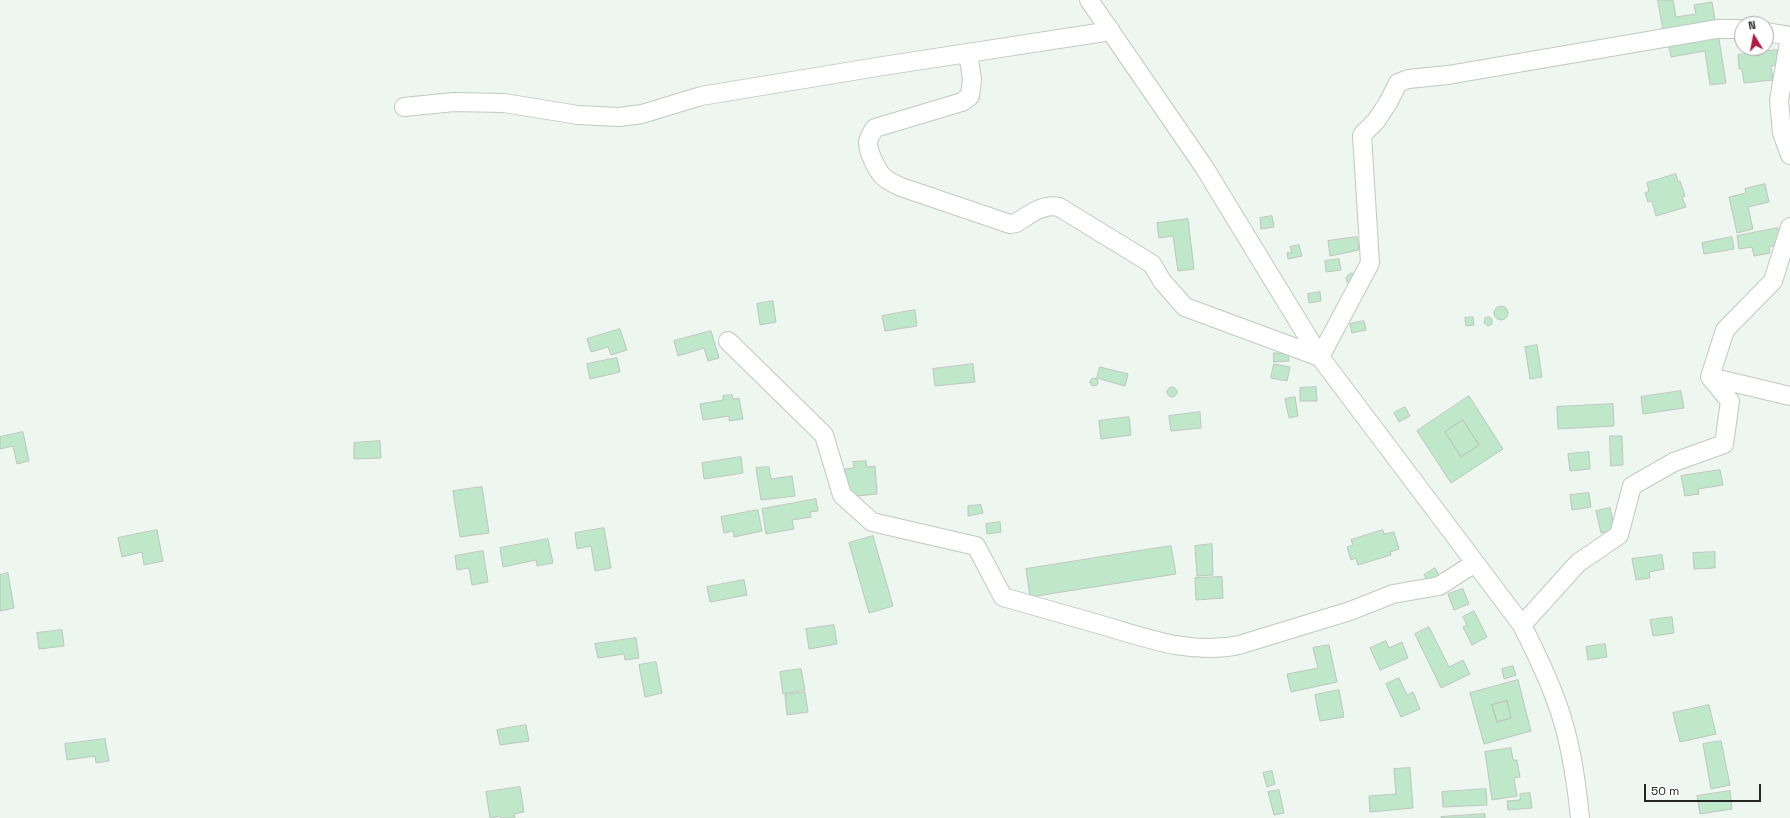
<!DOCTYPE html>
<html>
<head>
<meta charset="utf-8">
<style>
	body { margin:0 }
	#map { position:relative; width:1790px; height:818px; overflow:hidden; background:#edf7ef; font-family:"Space Grotesk",sans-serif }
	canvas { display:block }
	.north { position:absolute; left:1734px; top:16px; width:40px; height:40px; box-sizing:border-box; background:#fff; border:1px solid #a7a9a7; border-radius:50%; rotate:350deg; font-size:11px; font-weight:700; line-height:16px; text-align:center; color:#232724 }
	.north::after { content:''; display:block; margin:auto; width:14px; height:18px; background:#ae1a46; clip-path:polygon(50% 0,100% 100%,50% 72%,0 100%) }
	.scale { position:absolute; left:1644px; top:784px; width:117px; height:18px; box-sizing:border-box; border:2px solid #232724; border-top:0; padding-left:5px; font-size:12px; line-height:14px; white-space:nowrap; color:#232724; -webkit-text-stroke:3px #fff; paint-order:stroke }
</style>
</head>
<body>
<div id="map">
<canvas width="1790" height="818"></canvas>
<div class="north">N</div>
<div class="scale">50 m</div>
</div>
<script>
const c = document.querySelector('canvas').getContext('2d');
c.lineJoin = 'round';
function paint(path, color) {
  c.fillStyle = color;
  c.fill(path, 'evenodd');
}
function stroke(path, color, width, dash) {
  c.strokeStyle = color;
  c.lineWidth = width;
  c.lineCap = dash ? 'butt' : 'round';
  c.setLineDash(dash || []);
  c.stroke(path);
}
const building = new Path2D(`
	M 1658,0 L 1673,0 L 1676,17 L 1696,14 L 1694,5 L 1712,2 L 1716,25 L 1664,34 Z
	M 1718,33 L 1726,83 L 1710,85 L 1705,51 L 1671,57 L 1668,41 Z
	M 1777,50 L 1779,65 L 1771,66 L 1773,80 L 1744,83 L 1742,69 L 1739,69 L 1738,55 Z
	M 1676,174 L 1678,182 L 1680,181 L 1685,196 L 1682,197 L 1686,207 L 1656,216 L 1652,201 L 1648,202 L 1645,193 L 1649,191 L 1647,183 Z
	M 1765,184 L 1769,202 L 1748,207 L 1753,229 L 1737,233 L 1729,197 L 1746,193 L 1745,189 Z
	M 1272,216 L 1274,227 L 1261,229 L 1260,218 Z
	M 1188,219 L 1194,269 L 1178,271 L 1173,236 L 1159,238 L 1157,223 Z
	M 1778,228 L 1781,244 L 1769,247 L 1770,253 L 1754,256 L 1752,247 L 1739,249 L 1737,236 Z
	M 1357,237 L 1359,250 L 1330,256 L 1328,241 Z
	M 1732,237 L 1734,249 L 1704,254 L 1702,243 Z
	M 1299,245 L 1302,256 L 1288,259 L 1287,253 L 1292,252 L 1290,247 Z
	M 1339,259 L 1341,270 L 1326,272 L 1325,261 Z
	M 1351,273 L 1355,275 L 1351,284 L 1347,282 L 1346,278 L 1348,275 Z
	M 1320,292 L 1321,301 L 1309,303 L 1308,294 Z
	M 773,301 L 776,322 L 760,325 L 757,304 Z
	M1494 313a7 7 0 1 1 14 0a7 7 0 1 1-14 0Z
	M 915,310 L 917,326 L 885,331 L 882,316 Z
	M 1473,317 L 1474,325 L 1466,326 L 1465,318 Z
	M 1489,317 L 1492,319 L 1492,324 L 1488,326 L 1484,323 L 1485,318 Z
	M 1364,321 L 1366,330 L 1352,333 L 1350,324 Z
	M 620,329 L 627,350 L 611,355 L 608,347 L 591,352 L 587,339 Z
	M 711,331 L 719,358 L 708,361 L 704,348 L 678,356 L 674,341 Z
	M 1537,345 L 1542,377 L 1530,379 L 1525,347 Z
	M 1274,353 L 1288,353 L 1289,361 L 1274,362 Z
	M 617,358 L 620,372 L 590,379 L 587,364 Z
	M 973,364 L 975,382 L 935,386 L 933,369 Z
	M 1274,364 L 1290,367 L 1287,381 L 1271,378 Z
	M 1100,367 L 1128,374 L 1125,386 L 1097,378 Z
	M1090 382a4 4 0 1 1 8 0a4 4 0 1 1-8 0Z
	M1167 392a5 5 0 1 1 10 0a5 5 0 1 1-10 0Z
	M 1316,387 L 1317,401 L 1300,401 L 1300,388 Z
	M 1681,391 L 1684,408 L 1643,414 L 1641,397 Z
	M 732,395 L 733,399 L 739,398 L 743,419 L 729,421 L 729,416 L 703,420 L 700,404 L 723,400 L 723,396 Z
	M 1469,396 L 1503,449 L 1451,483 L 1417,431 ZM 1463,420 L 1479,445 L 1461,457 L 1445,432 Z
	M 1295,397 L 1298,416 L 1289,418 L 1285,399 Z
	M 1613,404 L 1614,426 L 1558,429 L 1557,407 Z
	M 1405,407 L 1410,416 L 1399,422 L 1394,413 Z
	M 1200,412 L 1201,428 L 1171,431 L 1169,416 Z
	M 1129,417 L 1131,435 L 1101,439 L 1099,421 Z
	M 1463,420 L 1479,445 L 1461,457 L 1445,432 Z
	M 23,432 L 29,461 L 17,464 L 13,446 L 0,449 L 0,437 Z
	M 1610,436 L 1622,436 L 1623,465 L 1611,466 Z
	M 380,441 L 381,458 L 354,459 L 354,443 Z
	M 1589,452 L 1590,469 L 1570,471 L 1568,454 Z
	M 741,457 L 743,473 L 704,479 L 702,463 Z
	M 866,461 L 867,467 L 875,466 L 877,494 L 848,497 L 845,469 L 854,468 L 853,462 Z
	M 769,467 L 771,479 L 792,476 L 795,496 L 761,500 L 756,468 Z
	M 1720,470 L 1723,485 L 1698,489 L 1699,494 L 1685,496 L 1681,476 Z
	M 482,487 L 489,533 L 460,537 L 453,491 Z
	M 1589,493 L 1591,507 L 1572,510 L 1570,495 Z
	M 816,499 L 818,511 L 810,512 L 811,517 L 792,520 L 794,529 L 766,534 L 762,509 Z
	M 981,505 L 983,513 L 968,516 L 968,506 Z
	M 1610,508 L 1615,530 L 1601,533 L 1596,511 Z
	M 758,510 L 762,531 L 734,537 L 733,531 L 724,533 L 721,517 Z
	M 1000,522 L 1001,532 L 987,534 L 986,524 Z
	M 604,528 L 611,568 L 595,571 L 591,546 L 577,549 L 575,533 Z
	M 157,530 L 163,561 L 144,565 L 142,552 L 122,557 L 118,538 Z
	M 1383,530 L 1384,534 L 1394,532 L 1399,549 L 1390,552 L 1391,555 L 1358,565 L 1356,558 L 1351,560 L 1347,547 L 1353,545 L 1351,540 Z
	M 873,536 L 893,606 L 869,613 L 849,543 Z
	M 548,539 L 553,563 L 537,566 L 536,560 L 503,567 L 500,548 Z
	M 1212,544 L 1213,575 L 1197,576 L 1195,546 Z
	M 1171,546 L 1176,574 L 1030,597 L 1026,569 Z
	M 483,551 L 488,582 L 472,585 L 469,568 L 457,570 L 455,556 Z
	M 1715,552 L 1715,568 L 1694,569 L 1693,553 Z
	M 1662,555 L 1664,569 L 1649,572 L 1650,578 L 1636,580 L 1632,559 Z
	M 1435,568 L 1440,577 L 1429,583 L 1424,575 Z
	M 8,573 L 14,608 L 0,611 L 0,575 Z
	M 1222,577 L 1223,598 L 1196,600 L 1195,578 Z
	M 744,580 L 747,595 L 710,602 L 707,587 Z
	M 1463,589 L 1469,604 L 1454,610 L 1448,594 Z
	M 1474,611 L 1487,637 L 1472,645 L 1463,627 L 1467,625 L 1463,617 Z
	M 1672,617 L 1674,633 L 1653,636 L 1650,620 Z
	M 834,625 L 837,644 L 809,649 L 806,629 Z
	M 1429,627 L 1449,667 L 1463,660 L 1470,674 L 1441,688 L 1415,634 Z
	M 62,630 L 64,646 L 39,649 L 37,633 Z
	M 636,638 L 639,658 L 625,660 L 624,654 L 598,658 L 595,644 Z
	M 1386,641 L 1389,648 L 1402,642 L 1408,658 L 1380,670 L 1370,648 Z
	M 1605,644 L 1607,657 L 1588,660 L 1586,647 Z
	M 1329,645 L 1337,682 L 1291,692 L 1287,674 L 1318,668 L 1313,648 Z
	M 656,662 L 662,693 L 645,697 L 639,665 Z
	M 1513,666 L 1516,675 L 1504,679 L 1502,669 Z
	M 801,669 L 805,690 L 783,694 L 780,672 Z
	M 1399,678 L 1407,695 L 1413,692 L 1420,709 L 1401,717 L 1386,684 Z
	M 1518,680 L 1531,731 L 1484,744 L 1470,693 ZM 1507,701 L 1511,718 L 1497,722 L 1492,705 Z
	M 1339,690 L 1344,717 L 1320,721 L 1315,695 Z
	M 805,692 L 808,712 L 787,715 L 785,695 Z
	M 1507,701 L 1511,718 L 1497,722 L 1492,705 Z
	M 1709,705 L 1716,734 L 1680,742 L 1673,713 Z
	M 526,725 L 529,741 L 500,745 L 497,730 Z
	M 105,739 L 109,761 L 96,763 L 95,756 L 67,760 L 65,744 Z
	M 1721,741 L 1730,785 L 1711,789 L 1703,744 Z
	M 1511,748 L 1513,760 L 1517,760 L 1520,777 L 1514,778 L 1517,796 L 1492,800 L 1485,752 Z
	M 1410,768 L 1413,808 L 1370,812 L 1369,796 L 1396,794 L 1394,769 Z
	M 1272,771 L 1275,784 L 1267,787 L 1263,773 Z
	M 520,787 L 524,812 L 514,814 L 515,818 L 501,818 L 500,816 L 490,818 L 486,792 Z
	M 1486,789 L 1487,805 L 1443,807 L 1442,792 Z
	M 1279,790 L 1284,813 L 1274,815 L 1268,792 Z
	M 1730,791 L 1732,809 L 1700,814 L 1697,796 Z
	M 1530,793 L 1532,808 L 1508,810 L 1507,801 L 1520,800 L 1520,794 Z
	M 1485,814 L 1485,818 L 1441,818 L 1441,817 Z`);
const street = new Path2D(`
	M 1089,0 L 1204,167 L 1320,357 L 1522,625 C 1534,649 1546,673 1555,698 C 1570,736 1576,778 1580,818
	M 1766,32 L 1790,36
	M 1790,37 L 1779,100 L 1782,133 L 1790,155
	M 968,53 L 972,79 L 970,96 L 962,102 L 875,128 C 872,132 869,137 868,142 C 868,151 875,166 880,173 C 885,180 894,184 901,187 L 1010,224 L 1016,223 C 1029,215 1043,203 1059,207 L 1152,264 L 1162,281 L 1185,307 L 1320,357 L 1370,263 L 1362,135 L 1376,121 L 1388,103 L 1398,83 L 1408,79 L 1448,75 L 1717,29 L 1742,29
	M 404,107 L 454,102 L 504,103 L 578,115 L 619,117 L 642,114 L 701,96 L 883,66 L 1111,31
	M 728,341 L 824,435 L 842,495 L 872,522 L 976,546 L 1003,597 C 1037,607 1071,616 1105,626 C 1149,639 1192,655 1239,645 L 1350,611 L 1393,594 L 1439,586 L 1475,563
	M 1710,377 L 1725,330 L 1773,281 L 1790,227
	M 1710,377 L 1790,396
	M 1522,625 L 1578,563 L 1619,535 L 1632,486 L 1674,462 L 1724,444 L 1730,401 L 1710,377`);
paint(building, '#bfe7c9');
stroke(building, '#bcc6be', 1);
stroke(street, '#bfc9c1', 20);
stroke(street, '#fff', 18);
</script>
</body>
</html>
